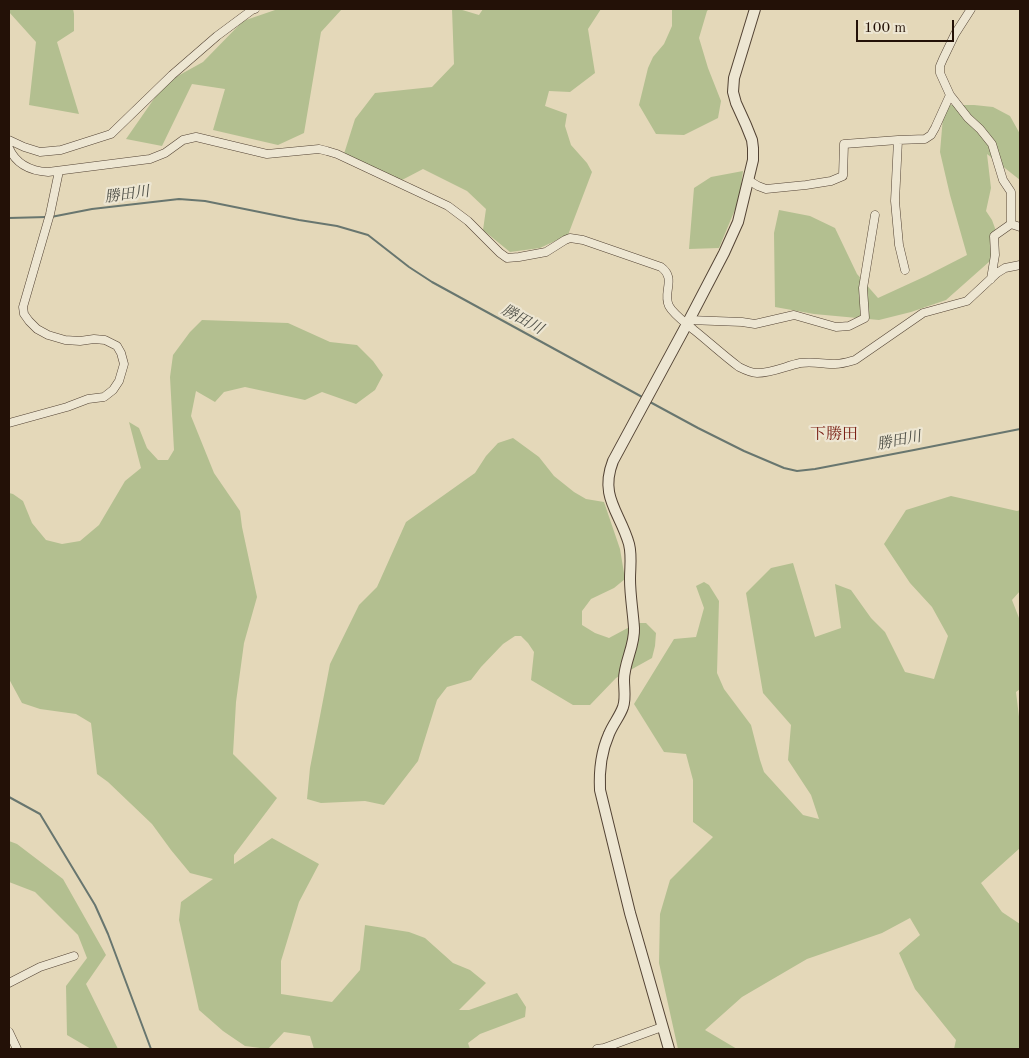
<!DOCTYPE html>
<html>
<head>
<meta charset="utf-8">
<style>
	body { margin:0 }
	#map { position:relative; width:1029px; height:1058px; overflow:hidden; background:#e4d8b9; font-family:"Old Standard TT",serif }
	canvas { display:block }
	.frame { position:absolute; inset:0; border:10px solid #231107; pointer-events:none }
	.scale { position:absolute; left:856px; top:20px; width:98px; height:22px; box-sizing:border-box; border:2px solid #231107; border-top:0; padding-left:6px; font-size:15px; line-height:18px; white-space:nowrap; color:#231107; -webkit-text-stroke:4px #ede6d2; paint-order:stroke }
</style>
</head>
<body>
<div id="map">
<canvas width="1029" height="1058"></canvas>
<div class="frame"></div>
<div class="scale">100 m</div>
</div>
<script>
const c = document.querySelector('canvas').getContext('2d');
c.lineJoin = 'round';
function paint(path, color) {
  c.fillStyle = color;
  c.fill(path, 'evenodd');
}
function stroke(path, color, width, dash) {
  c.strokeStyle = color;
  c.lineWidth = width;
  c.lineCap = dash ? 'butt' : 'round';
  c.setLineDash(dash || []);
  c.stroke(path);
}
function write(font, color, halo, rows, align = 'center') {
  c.font = font + ' "Old Standard TT","Noto Serif JP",serif';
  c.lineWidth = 4.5;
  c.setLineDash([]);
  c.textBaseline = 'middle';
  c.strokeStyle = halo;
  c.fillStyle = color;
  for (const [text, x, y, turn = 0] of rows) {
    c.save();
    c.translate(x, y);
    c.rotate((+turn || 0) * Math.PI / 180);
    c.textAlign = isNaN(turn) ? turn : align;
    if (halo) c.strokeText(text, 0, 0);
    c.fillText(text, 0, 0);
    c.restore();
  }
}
const green = new Path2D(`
	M 9,9 L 73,9 L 74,14 L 74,31 L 57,42 L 79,114 L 29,105 L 36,42 L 9,12 Z
	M 278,9 L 342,9 L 321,32 L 304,133 L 278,145 L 213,130 L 225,89 L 192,84 L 162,146 L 126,139 L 165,83 L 203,62 L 243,21 Z
	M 452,9 L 459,9 L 479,15 L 483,9 L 601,9 L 588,29 L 595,73 L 570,92 L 549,91 L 545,106 L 567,114 L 565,126 L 571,145 L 587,163 L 592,172 L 568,235 L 540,248 L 510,252 L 483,230 L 486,209 L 467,191 L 423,169 L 402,180 L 343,157 L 355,119 L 375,93 L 432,87 L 454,64 Z
	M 672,9 L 709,9 L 707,11 L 699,38 L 708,68 L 721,101 L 718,118 L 684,135 L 656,134 L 639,105 L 648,68 L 653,57 L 664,44 L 672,26 Z
	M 944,105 L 974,105 L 993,107 L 1010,116 L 1020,134 L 1020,180 L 987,154 L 991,188 L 986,211 L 992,220 L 996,231 L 996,248 L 990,261 L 946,300 L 911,312 L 879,320 L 814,314 L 775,307 L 774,233 L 779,210 L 810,216 L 835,228 L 857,274 L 878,298 L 926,276 L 967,255 L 950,195 L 940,152 Z
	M 743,171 L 739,200 L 719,248 L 689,249 L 694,188 L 711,177 Z
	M 202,320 L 288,323 L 330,342 L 357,345 L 373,361 L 383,375 L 375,390 L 356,404 L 322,392 L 305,400 L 245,387 L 224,392 L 215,402 L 196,391 L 191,416 L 214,473 L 240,511 L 242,527 L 257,597 L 244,643 L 236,702 L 233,754 L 277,798 L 234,855 L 234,864 L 272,838 L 319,864 L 299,902 L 281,961 L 281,994 L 332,1002 L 360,970 L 365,925 L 409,932 L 425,938 L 453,963 L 470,970 L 486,983 L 459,1010 L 469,1010 L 517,993 L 526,1007 L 525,1017 L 480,1034 L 468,1043 L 470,1049 L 314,1049 L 310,1036 L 284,1032 L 268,1049 L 245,1046 L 223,1031 L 199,1010 L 179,920 L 181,902 L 213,879 L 190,873 L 171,850 L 152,824 L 108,782 L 97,774 L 91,723 L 76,714 L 40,709 L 22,703 L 9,679 L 9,493 L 13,494 L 23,501 L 32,523 L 46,540 L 62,544 L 80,541 L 99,525 L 125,481 L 141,468 L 129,422 L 139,428 L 147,448 L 158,460 L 168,460 L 174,450 L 170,377 L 173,355 L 190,332 Z
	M 513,438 L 539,457 L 554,476 L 574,492 L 586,499 L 604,502 L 620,549 L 625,579 L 614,588 L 591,599 L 582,611 L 582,625 L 595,633 L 609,638 L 637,623 L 646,623 L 656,633 L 655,646 L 652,658 L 616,678 L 590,705 L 573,705 L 531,680 L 534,652 L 528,643 L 521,636 L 515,636 L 503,644 L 481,667 L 471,680 L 447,687 L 437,700 L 418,761 L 384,805 L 365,801 L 321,803 L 307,799 L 310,768 L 330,664 L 359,605 L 377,587 L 406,522 L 475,473 L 486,456 L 498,443 Z
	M 951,496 L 1017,511 L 1020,510 L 1020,591 L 1012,600 L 1019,618 L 1020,619 L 1020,689 L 1016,692 L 1020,725 L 1020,848 L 981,883 L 1002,912 L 1020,924 L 1020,1049 L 954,1049 L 956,1040 L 915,989 L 899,953 L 920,935 L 910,918 L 882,933 L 807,959 L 742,997 L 705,1030 L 737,1049 L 678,1049 L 659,963 L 660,914 L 670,880 L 713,837 L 693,822 L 693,780 L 686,754 L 664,752 L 634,704 L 674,639 L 696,637 L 704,608 L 696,586 L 704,582 L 709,585 L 719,601 L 717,673 L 724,689 L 751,725 L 760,760 L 764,772 L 803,815 L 819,819 L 811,795 L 788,760 L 791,725 L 763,693 L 746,593 L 771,568 L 793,563 L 815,637 L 841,628 L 835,584 L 851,590 L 871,618 L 885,632 L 905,672 L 934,679 L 948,636 L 932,607 L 910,583 L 884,544 L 906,510 Z
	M 9,841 L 17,844 L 63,879 L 106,955 L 86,984 L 118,1049 L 91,1049 L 67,1035 L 66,986 L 87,958 L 78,935 L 35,892 L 9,882 Z`);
const stream = new Path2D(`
	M 51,217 L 92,209 L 179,199 L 205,201 L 299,220 L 337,226 L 368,235 L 409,267 L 432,282 L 644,398
	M 9,218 L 47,217
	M 650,402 L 698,428 L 744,451 L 784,468 L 797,471 L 815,469 L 914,450 L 1020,429
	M 9,797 L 40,814 L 95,905 L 108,934 L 151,1049`);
const minor = new Path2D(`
	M 971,9 L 955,34 L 943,59 L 940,66 L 940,73 L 950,95 L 968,118 L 980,129 L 992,144 L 1003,180 L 1011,192 L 1011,224
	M 9,140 L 24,147 L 40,152 L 61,150 L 111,134 L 172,75 L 217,36 L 252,10 L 255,9
	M 898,140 L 895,201 L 899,245 L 905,270
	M 9,148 C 16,164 31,171 48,172 L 150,159 L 165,153 L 183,140 L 196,137 L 267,154 L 319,149 L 327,151 L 337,154 L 448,206 L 468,221 L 500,253 L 507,258 L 519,257 L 546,252 L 565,240 L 570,238 L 583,240 L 661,267 C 677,279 662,292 669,306 C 674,315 686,323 694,330 C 709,342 723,355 739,367 C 745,370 751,373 757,373 C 772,373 786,366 800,363 C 813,361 823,364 835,364 C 842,364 848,362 855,360 L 923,313 L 967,301 L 997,273 L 1005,268 L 1020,265
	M 748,180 L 758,186 L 766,189 L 806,185 L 831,181 L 843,176 L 844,144 L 898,140 L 925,139 L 931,135 L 935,128 L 950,95
	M 991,279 L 995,255 L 994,236 L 1011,224 L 1020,227
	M 689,320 L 742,322 L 755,324 L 794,315 L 836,327 L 849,326 L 865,318 L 863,288 L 875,215
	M 9,423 L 67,407 L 88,399 L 104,397 L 113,390 L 119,381 L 124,364 L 121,353 L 117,346 L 105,340 L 94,339 L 80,341 L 65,340 L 48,335 L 37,329 L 29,321 L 24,314 L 23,307 L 50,214 L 59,171
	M 9,983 L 40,967 L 74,956
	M 9,1032 L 17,1049
	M 597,1049 L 604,1048 L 662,1027`);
const tertiary = new Path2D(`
	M 669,1049 L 630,913 L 600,790 C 599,771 601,752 609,734 C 613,724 620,716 623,707 C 626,699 624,689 624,680 C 624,662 635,646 634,628 C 633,612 630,595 630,579 C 630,567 632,556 629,544 C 620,512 599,497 613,461 L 687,324 L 724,253 L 738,222 L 753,160 L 753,148 L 752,140 L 746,125 L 736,103 L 733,92 L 734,78 L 755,9`);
const waterNames = [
	["勝田川",127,195,-8],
	["勝田川",522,320,29],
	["勝田川",899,441,-11]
];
const quarterNames = [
	["下勝田",834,435]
];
paint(green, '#b3bf90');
stroke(stream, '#68766f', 2);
stroke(minor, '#534334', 9);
stroke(tertiary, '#534334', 12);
stroke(minor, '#ede6d2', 8);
stroke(tertiary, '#ede6d2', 10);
write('italic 15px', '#4b4c44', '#ede6d2', waterNames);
write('16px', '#7a1f14', '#ede6d2', quarterNames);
</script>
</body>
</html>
